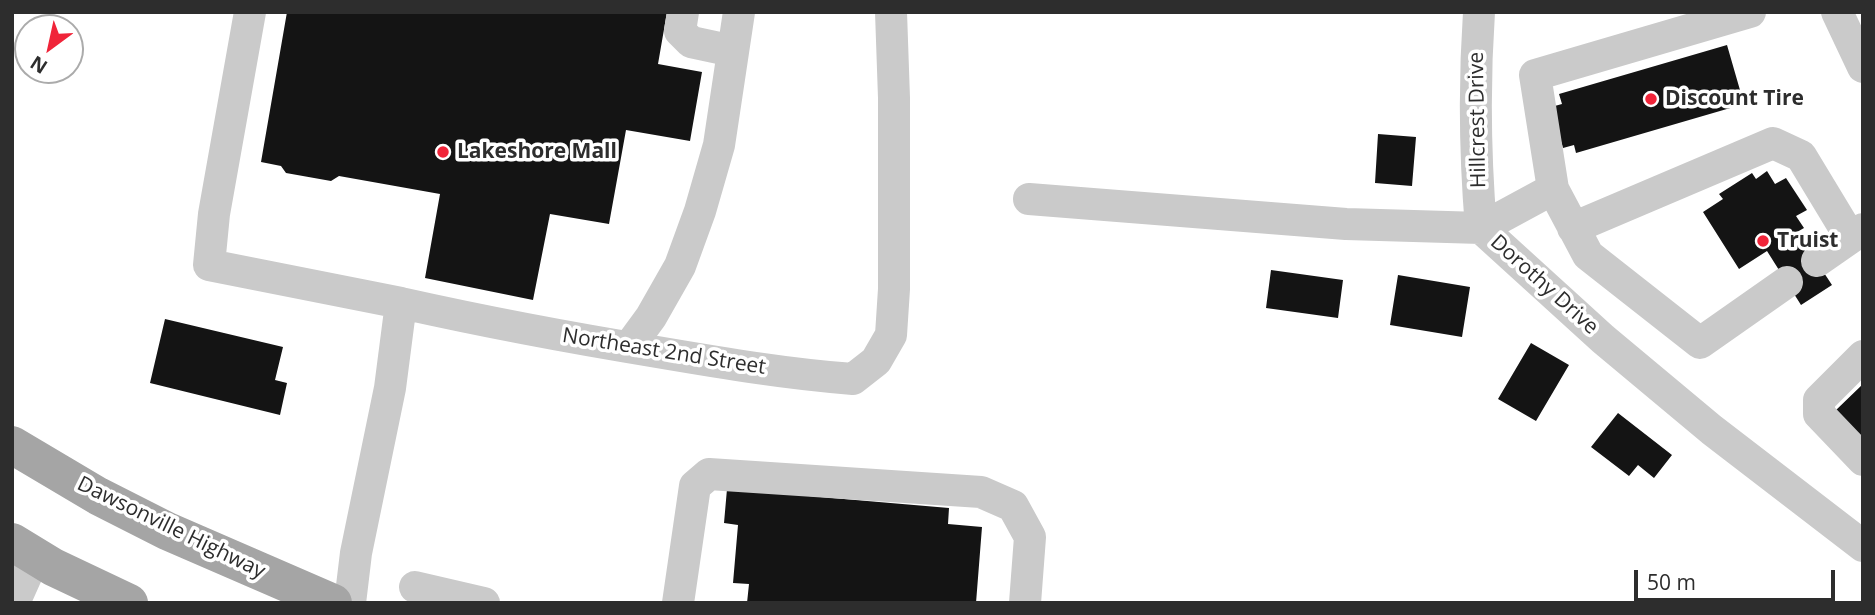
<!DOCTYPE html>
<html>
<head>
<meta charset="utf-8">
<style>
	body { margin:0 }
	#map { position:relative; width:1875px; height:615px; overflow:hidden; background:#fff; font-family:"Open Sans",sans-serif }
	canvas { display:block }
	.frame { position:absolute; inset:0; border:14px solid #2d2d2d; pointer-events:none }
	.north { position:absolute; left:14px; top:14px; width:70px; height:70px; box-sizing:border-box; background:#fff; border:2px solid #ababab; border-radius:50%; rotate:213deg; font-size:19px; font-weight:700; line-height:28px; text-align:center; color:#2d2d2d }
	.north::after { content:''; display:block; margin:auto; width:24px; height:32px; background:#f02439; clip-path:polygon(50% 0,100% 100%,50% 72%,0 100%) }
	.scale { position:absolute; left:1634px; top:570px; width:201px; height:32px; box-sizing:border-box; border:4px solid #2d2d2d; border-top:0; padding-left:9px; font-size:21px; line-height:24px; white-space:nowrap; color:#2d2d2d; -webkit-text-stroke:5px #fff; paint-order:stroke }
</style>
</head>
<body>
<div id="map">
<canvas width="1875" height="615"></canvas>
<div class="frame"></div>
<div class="north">N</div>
<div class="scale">50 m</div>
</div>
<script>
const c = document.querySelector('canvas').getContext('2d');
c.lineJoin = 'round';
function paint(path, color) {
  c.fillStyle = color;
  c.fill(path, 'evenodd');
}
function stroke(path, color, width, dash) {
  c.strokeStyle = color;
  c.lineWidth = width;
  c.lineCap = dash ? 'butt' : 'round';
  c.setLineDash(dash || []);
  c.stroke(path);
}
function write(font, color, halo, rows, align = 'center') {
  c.font = font + ' "Open Sans",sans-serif';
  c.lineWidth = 7;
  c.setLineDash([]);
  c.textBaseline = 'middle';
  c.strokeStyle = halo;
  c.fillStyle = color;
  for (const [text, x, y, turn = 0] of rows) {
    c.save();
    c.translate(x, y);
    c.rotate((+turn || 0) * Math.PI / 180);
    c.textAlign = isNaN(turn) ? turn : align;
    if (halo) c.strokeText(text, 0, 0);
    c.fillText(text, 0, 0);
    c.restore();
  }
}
const building = new Path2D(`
	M 287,12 L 667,12 L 658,64 L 702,72 L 690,141 L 626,130 L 609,224 L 550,214 L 533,300 L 425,278 L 440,194 L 339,176 L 331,181 L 286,173 L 281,166 L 261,162 Z
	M 1727,45 L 1744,104 L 1576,153 L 1574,145 L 1563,148 L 1551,107 L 1562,104 L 1559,94 Z
	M 1378,134 L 1416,137 L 1412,186 L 1375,183 Z
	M 1767,171 L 1775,184 L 1786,178 L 1807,210 L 1796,216 L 1804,228 L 1797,232 L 1832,285 L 1801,305 L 1767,251 L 1739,269 L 1703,212 L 1723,199 L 1719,194 L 1752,173 L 1756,179 Z
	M 1271,270 L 1343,280 L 1338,318 L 1266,308 Z
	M 1398,275 L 1470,287 L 1462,337 L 1390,325 Z
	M 165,319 L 283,347 L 275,380 L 287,383 L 280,415 L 150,383 Z
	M 1531,343 L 1569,365 L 1536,421 L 1498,399 Z
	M 1863,384 L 1863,439 L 1835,411 Z
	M 1618,413 L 1672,455 L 1654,478 L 1638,465 L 1629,476 L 1591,447 Z
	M 727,489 L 949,508 L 948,524 L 982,527 L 976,603 L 747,603 L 749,584 L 733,583 L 738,525 L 724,523 Z`);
const minor = new Path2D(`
	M 250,12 L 214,214 L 209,265 L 401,303
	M 683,12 L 680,31 L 691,42 L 733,51
	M 1479,12 C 1474,85 1475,156 1481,228 L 1553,189 L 1588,255 L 1700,343 L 1787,282
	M 1837,12 L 1863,67
	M 1553,189 L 1535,75 L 1750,12
	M 1029,199 L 1346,224 L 1481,228 L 1603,339 L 1712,430 L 1863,546
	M 1573,228 L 1773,143 L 1801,156 L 1850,237
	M 1817,261 L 1863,229
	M 629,347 L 651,317 L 680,266 L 700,211 L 719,145 L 739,12
	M 1863,356 L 1819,400 L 1819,414 L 1863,460
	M 415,587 L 484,603
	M 14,603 L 35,556
	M 350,603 L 356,553 L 390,388 L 401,303 C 486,322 571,338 657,352 C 722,363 787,374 853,379 L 876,361 L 891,335 L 894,289 L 894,98 L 891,12
	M 678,603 L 695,486 L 709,474 L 981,492 L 1013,506 L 1030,537 L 1025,603`);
const major = new Path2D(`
	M 12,445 L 98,496 L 167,531 L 333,603
	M 12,542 L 53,567 L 129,603`);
const markers = [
	[1651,99,7,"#f02439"],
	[443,152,7,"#f02439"],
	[1763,241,7,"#f02439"]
];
const poiNames = [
	["Discount Tire",1665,99],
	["Lakeshore Mall",457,152],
	["Truist",1777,241]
];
const streetNames = [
	["Hillcrest Drive",1478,120,-91],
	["Dorothy Drive",1544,285,42],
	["Northeast 2nd Street",664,352,9],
	["Dawsonville Highway",171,528,26]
];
paint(building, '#141414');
stroke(minor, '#cacaca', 32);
stroke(major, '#a5a5a5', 38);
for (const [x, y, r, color] of markers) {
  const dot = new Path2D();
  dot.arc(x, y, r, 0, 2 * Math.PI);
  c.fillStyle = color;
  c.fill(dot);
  stroke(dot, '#fff', 2.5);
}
write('bold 21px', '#2d2d2d', '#fff', poiNames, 'left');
write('21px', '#2d2d2d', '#fff', streetNames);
</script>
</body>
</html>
